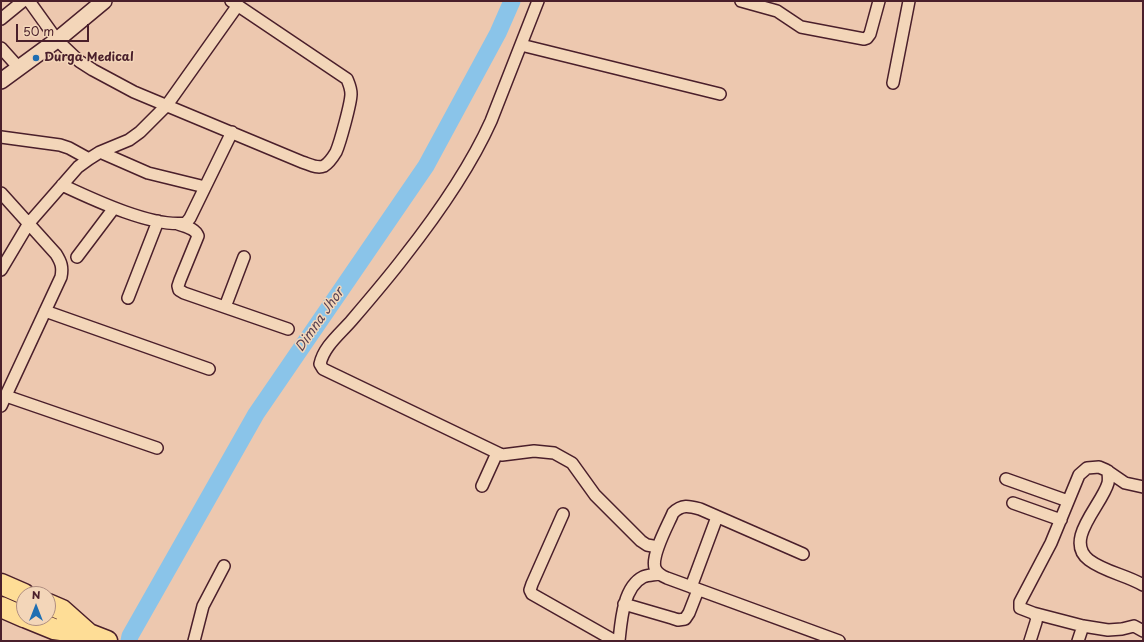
<!DOCTYPE html>
<html>
<head>
<meta charset="utf-8">
<style>
	body { margin:0 }
	#map { position:relative; width:1144px; height:642px; overflow:hidden; background:#edc8af; font-family:"Playpen Sans",sans-serif }
	canvas { display:block }
	.frame { position:absolute; inset:0; border:2px solid #4a1f2b; pointer-events:none }
	.north { position:absolute; left:16px; top:586px; width:40px; height:40px; box-sizing:border-box; background:#f3d6b9; border:1px solid #af8d80; border-radius:50%; rotate:0deg; font-size:11px; font-weight:700; line-height:16px; text-align:center; color:#4a1f2b }
	.north::after { content:''; display:block; margin:auto; width:14px; height:18px; background:#1f6fb2; clip-path:polygon(50% 0,100% 100%,50% 72%,0 100%) }
	.scale { position:absolute; left:16px; top:24px; width:73px; height:18px; box-sizing:border-box; border:2px solid #4a1f2b; border-top:0; padding-left:5px; font-size:12px; line-height:14px; white-space:nowrap; color:#4a1f2b; -webkit-text-stroke:3px #f3d6b9; paint-order:stroke }
</style>
</head>
<body>
<div id="map">
<canvas width="1144" height="642"></canvas>
<div class="frame"></div>
<div class="north">N</div>
<div class="scale">50 m</div>
</div>
<script>
const c = document.querySelector('canvas').getContext('2d');
c.lineJoin = 'round';
function stroke(path, color, width, dash) {
  c.strokeStyle = color;
  c.lineWidth = width;
  c.lineCap = dash ? 'butt' : 'round';
  c.setLineDash(dash || []);
  c.stroke(path);
}
function write(font, color, halo, rows, align = 'center') {
  c.font = font + ' "Playpen Sans",sans-serif';
  c.lineWidth = 3;
  c.setLineDash([]);
  c.textBaseline = 'middle';
  c.strokeStyle = halo;
  c.fillStyle = color;
  for (const [text, x, y, turn = 0] of rows) {
    c.save();
    c.translate(x, y);
    c.rotate((+turn || 0) * Math.PI / 180);
    c.textAlign = isNaN(turn) ? turn : align;
    if (halo) c.strokeText(text, 0, 0);
    c.fillText(text, 0, 0);
    c.restore();
  }
}
const river = new Path2D(`
	M 129,641 L 130,636 L 256,414 L 426,166 L 498,33 L 512,1`);
const street = new Path2D(`
	M 29,1 L 57,40 L 79,61 L 93,70 L 134,92 L 302,162 C 309,164 317,169 324,166 C 329,163 333,157 336,152 C 340,143 351,103 351,94 C 351,88 349,84 347,79 L 231,1
	M 538,1 L 491,121 C 469,170 437,215 404,257 C 388,278 370,299 352,320 C 340,334 324,346 320,364 L 323,369 L 502,455 L 534,451 L 554,453 L 572,463 L 595,495 L 641,541 L 647,545 L 658,547
	M 741,1 L 777,11 L 801,27 L 864,39 L 867,38 L 870,34 L 879,1
	M 1,19 L 23,1
	M 521,45 L 720,94
	M 1,48 L 19,68
	M 893,83 L 909,1
	M 1,137 L 60,145 L 69,148 L 89,159
	M 100,152 L 148,173 L 205,187
	M 62,185 C 92,199 153,228 186,223 L 190,218 L 232,132
	M 1,193 L 56,254 C 61,262 63,267 61,277 L 1,406
	M 178,224 C 186,227 195,228 198,236 L 180,280 L 178,286 L 179,290 L 184,293 L 288,329
	M 77,257 L 114,208
	M 1,270 L 29,223 L 78,167 L 89,159 L 100,152 L 129,140 L 140,132 L 167,105 L 238,5
	M 128,298 L 158,221
	M 225,307 L 244,257
	M 45,311 L 209,369
	M 6,396 L 157,448
	M 1108,471 C 1108,475 1109,479 1108,483 C 1102,505 1063,540 1089,560 C 1105,572 1126,575 1143,585
	M 1006,479 L 1068,501
	M 482,486 L 497,453
	M 1013,503 L 1061,520
	M 563,514 L 532,584 L 530,590 L 532,594 L 615,641
	M 803,554 L 700,509 C 689,506 682,504 673,513 C 668,525 651,555 655,568 C 657,573 662,576 667,578 L 839,641
	M 691,587 L 717,517
	M 624,604 L 672,618 L 678,620 L 685,619 L 689,613 L 698,590
	M 1033,613 L 1083,626 L 1108,630 L 1122,629 L 1134,626 L 1143,631
	M 194,641 L 203,606 L 224,566
	M 619,641 C 621,622 623,587 643,577 C 647,575 654,575 659,574
	M 1030,641 L 1036,622 L 1037,617 L 1033,613 L 1020,608 L 1020,602 L 1051,543 L 1079,475 L 1087,468 L 1099,467 L 1106,470 L 1125,483 L 1143,487
	M 1078,641 L 1083,626`);
const secondary = new Path2D(`
	M 1,81 L 57,40 L 104,1`);
const highway = new Path2D(`
	M 1,584 L 24,594
	M 48,604 L 62,610 L 89,634
	M 1,607 L 24,617
	M 27,618 L 54,629 L 89,634 L 107,641`);
const markers = [
	[36,58,4,"#1f6fb2"]
];
const poiNames = [
	["Durga Medical",44,58]
];
const waterNames = [
	["Dimna Jhor",320,320,-55]
];
stroke(river, '#8ac4e9', 17);
stroke(street, '#4a1f2b', 14);
stroke(secondary, '#4a1f2b', 18);
stroke(highway, '#4a1f2b', 23);
stroke(street, '#f3d6b9', 11);
stroke(secondary, '#f3d6b9', 15);
stroke(highway, '#fedd96', 20);
for (const [x, y, r, color] of markers) {
  const dot = new Path2D();
  dot.arc(x, y, r, 0, 2 * Math.PI);
  c.fillStyle = color;
  c.fill(dot);
  stroke(dot, '#f3d6b9', 1.5);
}
write('bold 12px', '#4a1f2b', '#f3d6b9', poiNames, 'left');
write('italic 13px', '#574051', '#f3d6b9', waterNames);
</script>
</body>
</html>
